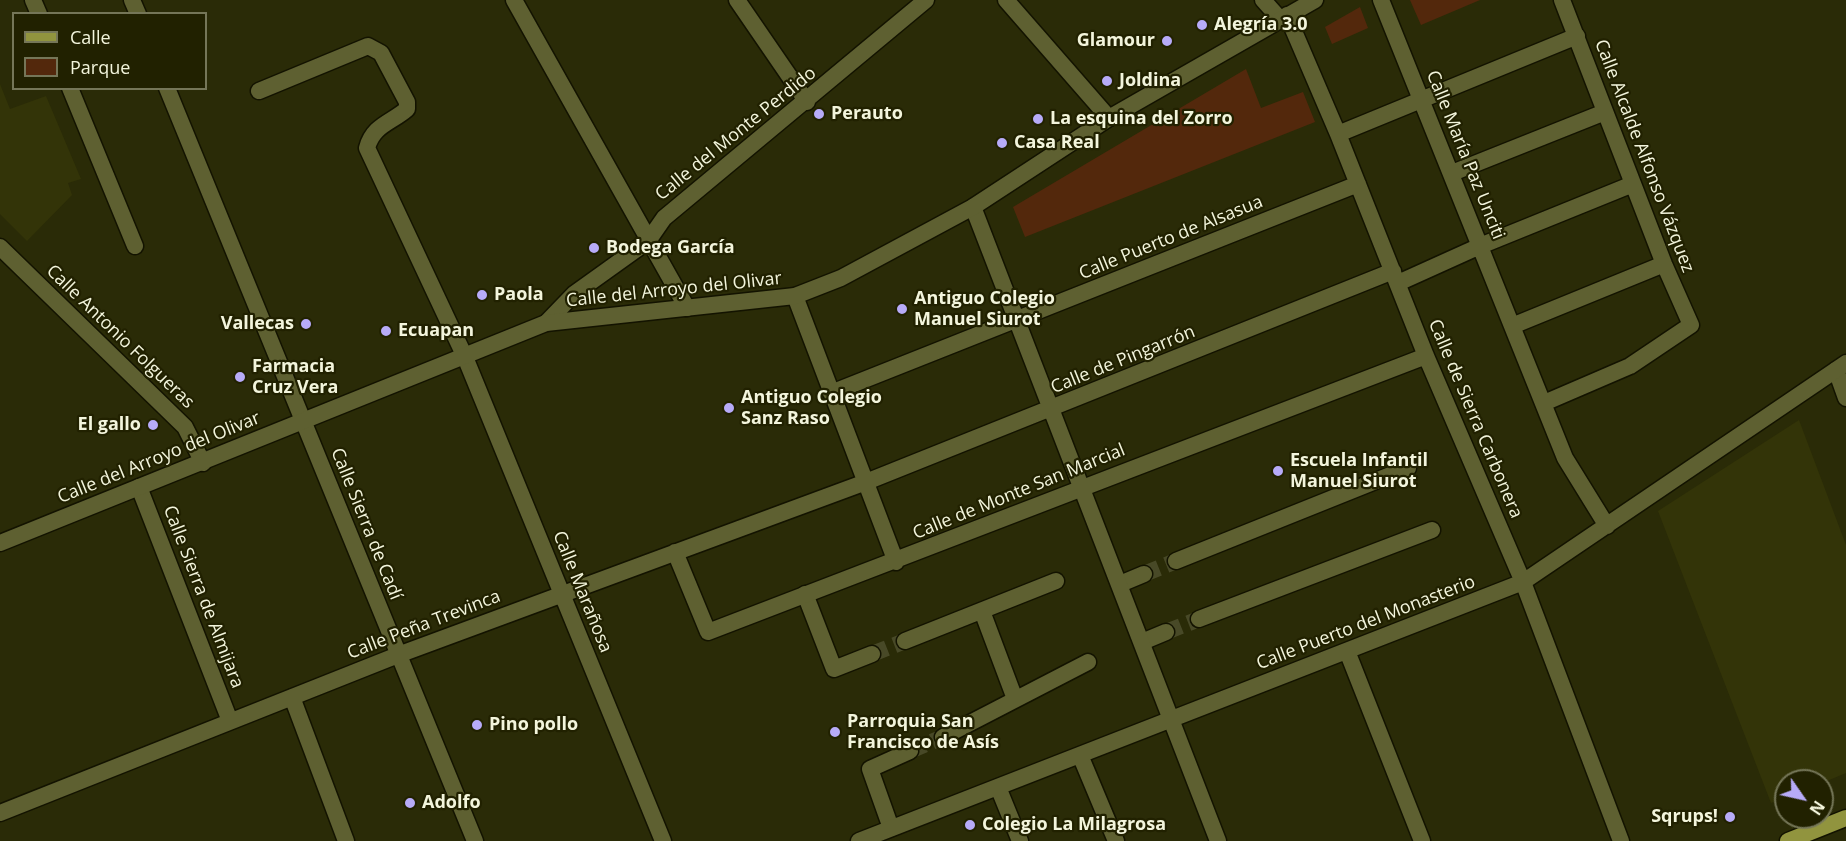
<!DOCTYPE html>
<html>
<head>
<meta charset="utf-8">
<style>
	body { margin:0 }
	#map { position:relative; width:1846px; height:841px; overflow:hidden; background:#2a2b07; font-family:"Open Sans",sans-serif }
	canvas { display:block }
	.legend { position:absolute; left:12px; top:12px; width:195px; height:78px; box-sizing:border-box; background:#212100; border:2px solid #757658; margin:0; padding:8px 10px; list-style:none; font-size:18px; color:#f3f5dc }
	.legend li { display:flex; align-items:center; gap:12px; height:30px }
	.legend b { width:30px; border:2px solid #757658 }
	.north { position:absolute; left:1774px; top:769px; width:60px; height:60px; box-sizing:border-box; background:#212100; border:2px solid #757658; border-radius:50%; rotate:124deg; font-size:16px; font-weight:700; line-height:24px; text-align:center; color:#f3f5dc }
	.north::after { content:''; display:block; margin:auto; width:21px; height:27px; background:#b7abf8; clip-path:polygon(50% 0,100% 100%,50% 72%,0 100%) }
</style>
</head>
<body>
<div id="map">
<canvas width="1846" height="841"></canvas>
<ul class="legend">
<li><b style="height:8px;background:#91943e"></b>Calle</li>
<li><b style="height:16px;background:#53280c"></b>Parque</li>
</ul>
<div class="north">N</div>
</div>
<script>
const c = document.querySelector('canvas').getContext('2d');
c.lineJoin = 'round';
function paint(path, color) {
  c.fillStyle = color;
  c.fill(path, 'evenodd');
}
function stroke(path, color, width, dash) {
  c.strokeStyle = color;
  c.lineWidth = width;
  c.lineCap = dash ? 'butt' : 'round';
  c.setLineDash(dash || []);
  c.stroke(path);
}
function write(font, color, halo, rows, align = 'center') {
  c.font = font + ' "Open Sans",sans-serif';
  c.lineWidth = 4.5;
  c.setLineDash([]);
  c.textBaseline = 'middle';
  c.strokeStyle = halo;
  c.fillStyle = color;
  for (const [text, x, y, turn = 0] of rows) {
    c.save();
    c.translate(x, y);
    c.rotate((+turn || 0) * Math.PI / 180);
    c.textAlign = isNaN(turn) ? turn : align;
    if (halo) c.strokeText(text, 0, 0);
    c.fillText(text, 0, 0);
    c.restore();
  }
}
const built = new Path2D(`
	M 0,84 L 10,109 L 46,96 L 81,179 L 68,183 L 72,195 L 27,241 L 0,214 Z
	M 1799,420 L 1846,545 L 1846,773 L 1822,783 L 1786,781 L 1786,797 L 1771,803 L 1658,511 Z`);
const green = new Path2D(`
	M 1410,0 L 1480,0 L 1421,25 Z
	M 1360,7 L 1368,28 L 1332,44 L 1325,27 Z
	M 1246,69 L 1261,108 L 1303,92 L 1315,122 L 1025,237 L 1013,207 Z`);
const pedestrianTunnel = new Path2D(`
	M 1144,574 L 1176,561
	M 1166,632 L 1199,619
	M 872,654 L 905,641
	M 910,751 L 943,737`);
const pedestrian = new Path2D(`
	M 1836,370 L 1846,398
	M 1176,561 L 1408,468
	M 1120,584 L 1144,574
	M 805,594 L 834,669 L 872,654
	M 982,611 L 1015,699
	M 1199,619 L 1432,530
	M 905,641 L 1056,581
	M 1142,642 L 1166,632
	M 943,737 L 1088,662
	M 891,828 L 870,769 L 910,751`);
const minor = new Path2D(`
	M 33,0 L 39,14
	M 132,0 L 138,14
	M 514,0 L 687,308
	M 737,0 L 807,102
	M 1006,0 L 1109,118
	M 1263,0 L 1280,19
	M 1381,0 L 1565,458 L 1607,526
	M 1287,15 L 1338,134 L 1426,356 L 1523,582 L 1621,841
	M 70,88 L 135,246
	M 167,88 L 475,841
	M 259,91 L 368,46 L 381,53 L 407,102 L 407,109 C 391,123 373,125 367,148 L 465,357 L 663,841
	M 1338,134 L 1577,36
	M 1452,173 L 1605,112
	M 973,207 L 1218,841
	M 0,247 L 185,427 L 203,463
	M 1398,283 L 1480,246 L 1633,184
	M 795,296 L 896,562
	M 546,323 L 574,294 L 648,241 L 664,218 L 926,0
	M 1512,326 L 1664,264
	M 831,393 L 1358,184
	M 1544,403 L 1630,366 L 1691,325 L 1664,264 L 1562,0
	M 139,487 L 230,721
	M 675,552 L 708,632 L 1426,356
	M 1347,651 L 1422,841
	M 292,697 L 346,841
	M 1080,755 L 1116,841
	M 998,787 L 1020,841
	M 0,813 L 398,655 L 866,482 L 1393,271
	M 859,841 L 1523,582 L 1846,363`);
const tertiary = new Path2D(`
	M 0,543 L 546,323 L 795,296 L 841,278 L 973,207 L 1109,118 L 1315,0`);
const primary = new Path2D(`
	M 1788,841 L 1846,818`);
const markers = [
	[1202,25,6,"#b7abf8"],
	[1167,41,6,"#b7abf8"],
	[1107,81,6,"#b7abf8"],
	[819,114,6,"#b7abf8"],
	[1038,119,6,"#b7abf8"],
	[1002,143,6,"#b7abf8"],
	[594,248,6,"#b7abf8"],
	[482,295,6,"#b7abf8"],
	[902,309,6,"#b7abf8"],
	[306,324,6,"#b7abf8"],
	[386,331,6,"#b7abf8"],
	[240,377,6,"#b7abf8"],
	[729,408,6,"#b7abf8"],
	[153,425,6,"#b7abf8"],
	[1278,471,6,"#b7abf8"],
	[477,725,6,"#b7abf8"],
	[835,732,6,"#b7abf8"],
	[410,803,6,"#b7abf8"],
	[1730,817,6,"#b7abf8"],
	[970,825,6,"#b7abf8"]
];
const poiNames = [
	["Alegría 3.0",1214,25],
	["Glamour",1155,41,"right"],
	["Joldina",1119,81],
	["Perauto",831,114],
	["La esquina del Zorro",1050,119],
	["Casa Real",1014,143],
	["Bodega García",606,248],
	["Paola",494,295],
	["Antiguo Colegio",914,299],
	["Manuel Siurot",914,320],
	["Vallecas",294,324,"right"],
	["Ecuapan",398,331],
	["Farmacia",252,367],
	["Cruz Vera",252,388],
	["Antiguo Colegio",741,398],
	["Sanz Raso",741,419],
	["El gallo",141,425,"right"],
	["Escuela Infantil",1290,461],
	["Manuel Siurot",1290,482],
	["Parroquia San",847,722],
	["Francisco de Asís",847,743],
	["Pino pollo",489,725],
	["Adolfo",422,803],
	["Sqrups!",1718,817,"right"],
	["Colegio La Milagrosa",982,825]
];
const streetNames = [
	["Calle del Monte Perdido",736,134,-39],
	["Calle María Paz Unciti",1465,155,68],
	["Calle Alcalde Alfonso Vázquez",1644,156,69],
	["Calle Puerto de Alsasua",1171,238,-22],
	["Calle del Arroyo del Olivar",674,290,-6],
	["Calle Antonio Folgueras",120,337,44],
	["Calle de Pingarrón",1123,360,-22],
	["Calle de Sierra Carbonera",1475,419,67],
	["Calle del Arroyo del Olivar",159,458,-22],
	["Calle de Monte San Marcial",1019,492,-22],
	["Calle Sierra de Cadí",366,524,68],
	["Calle Marañosa",582,592,68],
	["Calle Sierra de Almijara",203,597,69],
	["Calle Puerto del Monasterio",1366,623,-21],
	["Calle Peña Trevinca",424,625,-21]
];
paint(built, '#333408');
paint(green, '#53280c');
stroke(pedestrianTunnel, '#484927', 16, [16, 8]);
stroke(pedestrian, '#131300', 19);
stroke(minor, '#131300', 19);
stroke(tertiary, '#131300', 19);
stroke(primary, '#131300', 19);
stroke(pedestrian, '#5e6031', 16);
stroke(minor, '#5e6031', 16);
stroke(tertiary, '#5e6031', 16);
stroke(primary, '#91943e', 16);
for (const [x, y, r, color] of markers) {
  const dot = new Path2D();
  dot.arc(x, y, r, 0, 2 * Math.PI);
  c.fillStyle = color;
  c.fill(dot);
  stroke(dot, '#212100', 2);
}
write('bold 18px', '#f3f5dc', '#212100', poiNames, 'left');
write('18px', '#f3f5dc', '#212100', streetNames);
</script>
</body>
</html>
